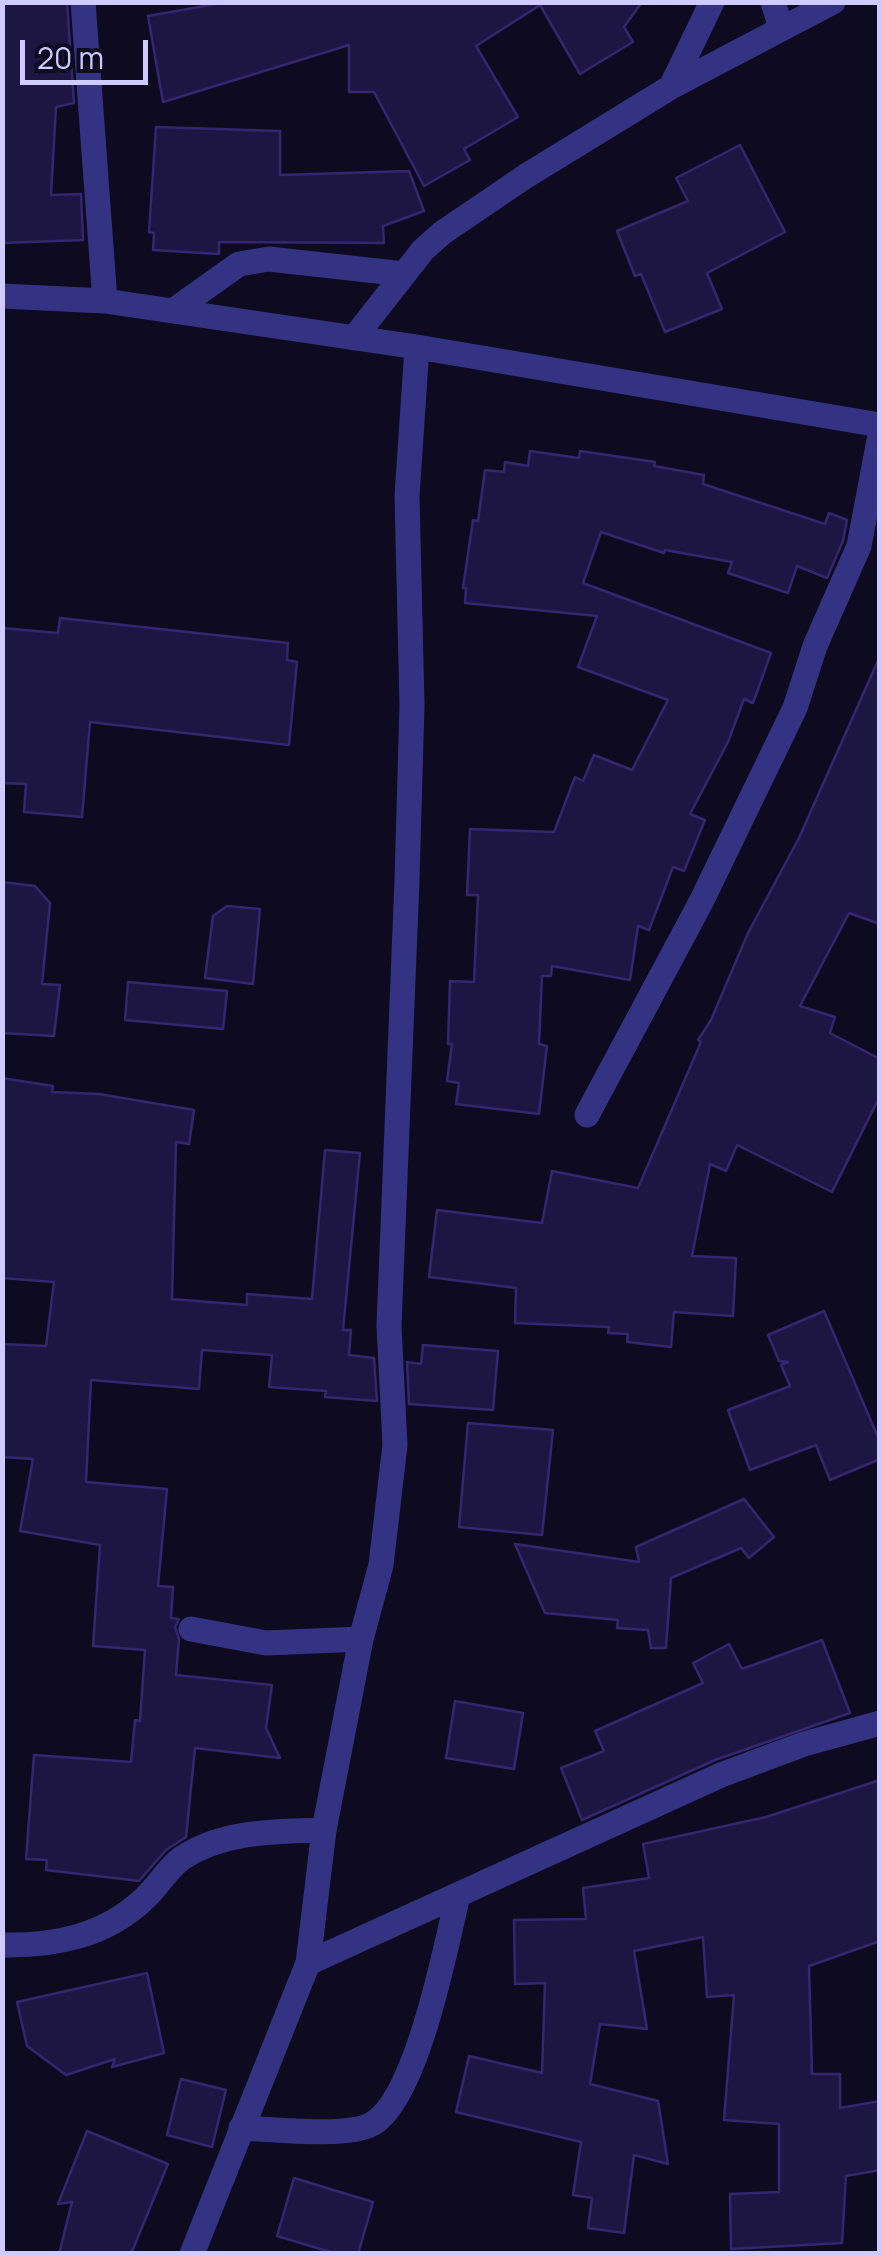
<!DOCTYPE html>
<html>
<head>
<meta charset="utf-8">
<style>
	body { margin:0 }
	#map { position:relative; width:882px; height:2256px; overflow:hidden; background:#0e0b20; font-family:Manrope,sans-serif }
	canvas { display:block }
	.frame { position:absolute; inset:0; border:5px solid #cfcaff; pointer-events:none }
	.scale { position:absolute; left:20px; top:40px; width:128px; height:45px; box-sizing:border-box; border:5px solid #cfcaff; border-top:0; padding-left:12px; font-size:30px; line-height:35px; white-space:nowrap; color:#cfcaff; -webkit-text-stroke:8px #0e0b20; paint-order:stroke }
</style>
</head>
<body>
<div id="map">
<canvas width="882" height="2256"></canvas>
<div class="frame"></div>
<div class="scale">20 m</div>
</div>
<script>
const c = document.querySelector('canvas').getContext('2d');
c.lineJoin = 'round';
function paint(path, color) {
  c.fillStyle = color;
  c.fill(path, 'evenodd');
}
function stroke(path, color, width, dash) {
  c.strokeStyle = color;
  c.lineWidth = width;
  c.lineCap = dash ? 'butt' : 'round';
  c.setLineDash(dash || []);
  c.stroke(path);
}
const building = new Path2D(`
	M 2,2 L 67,2 L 74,103 L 56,107 L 51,195 L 81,194 L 83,240 L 2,243 Z
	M 227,2 L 642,2 L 624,27 L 633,42 L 580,74 L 540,5 L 476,46 L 518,117 L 464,149 L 470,160 L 424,186 L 374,92 L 349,92 L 349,45 L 163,102 L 148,16 Z
	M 156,127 L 280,131 L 280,175 L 409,171 L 424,211 L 383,226 L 384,243 L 219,242 L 219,254 L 153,250 L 154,233 L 149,232 Z
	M 740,145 L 785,232 L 707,273 L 722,309 L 665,332 L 641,274 L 635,276 L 617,231 L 688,201 L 676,178 Z
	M 530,451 L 579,458 L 580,451 L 655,462 L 654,466 L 704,475 L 703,484 L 825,524 L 829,513 L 847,520 L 843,541 L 827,578 L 797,566 L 788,593 L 728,573 L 732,562 L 665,550 L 664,553 L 601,532 L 583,583 L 771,653 L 753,703 L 744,699 L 728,742 L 690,814 L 705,820 L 684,871 L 673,867 L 649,930 L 638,926 L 630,980 L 552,966 L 551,976 L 542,976 L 539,1044 L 547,1046 L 539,1114 L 456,1104 L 459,1083 L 447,1081 L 452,1044 L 448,1044 L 450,981 L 474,982 L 478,895 L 467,895 L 470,829 L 554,832 L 575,777 L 583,781 L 594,755 L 632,770 L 668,700 L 578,667 L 597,616 L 465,603 L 466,588 L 463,588 L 473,520 L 478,521 L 485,470 L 504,472 L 505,462 L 528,466 Z
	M 60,618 L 288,643 L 287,660 L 297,662 L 289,745 L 90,722 L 82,817 L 24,812 L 26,784 L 2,783 L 2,628 L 58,633 Z
	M 880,656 L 880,924 L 849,913 L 800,1006 L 835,1017 L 830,1033 L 880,1059 L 880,1096 L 832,1192 L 737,1145 L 726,1171 L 710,1164 L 692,1256 L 736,1258 L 733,1316 L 674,1312 L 671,1347 L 627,1342 L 628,1334 L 608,1333 L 609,1327 L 515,1323 L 516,1288 L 429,1277 L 437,1210 L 542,1223 L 552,1171 L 638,1188 L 701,1042 L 698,1040 L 711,1020 L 748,933 L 799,838 Z
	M 2,882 L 35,886 L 50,903 L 42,984 L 60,985 L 54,1036 L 2,1033 Z
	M 227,906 L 260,909 L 253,984 L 205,978 L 213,916 Z
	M 128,982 L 227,991 L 223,1029 L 125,1020 Z
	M 2,1078 L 53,1086 L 52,1092 L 99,1094 L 194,1110 L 189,1144 L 176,1142 L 172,1299 L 247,1305 L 247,1294 L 312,1299 L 325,1150 L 360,1153 L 343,1330 L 351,1330 L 349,1355 L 374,1358 L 377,1401 L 325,1397 L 326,1391 L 269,1387 L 272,1355 L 202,1350 L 199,1389 L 91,1380 L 86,1482 L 167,1489 L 158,1586 L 173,1587 L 171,1618 L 179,1619 L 175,1627 L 179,1639 L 176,1675 L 272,1685 L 266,1728 L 280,1758 L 195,1748 L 186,1837 L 166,1850 L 139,1881 L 46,1870 L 47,1860 L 26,1859 L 34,1755 L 131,1762 L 135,1720 L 140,1721 L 145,1650 L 93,1646 L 100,1545 L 20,1531 L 33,1459 L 2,1457 L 2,1344 L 46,1346 L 54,1282 L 2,1278 Z
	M 824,1311 L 880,1442 L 880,1459 L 830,1480 L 816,1445 L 750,1470 L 728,1410 L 790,1386 L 781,1365 L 788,1362 L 779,1361 L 768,1335 Z
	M 423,1345 L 498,1351 L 493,1410 L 409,1404 L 407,1362 L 421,1364 Z
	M 468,1423 L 553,1430 L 542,1535 L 459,1527 Z
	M 744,1499 L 774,1537 L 749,1558 L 741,1548 L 671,1578 L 666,1648 L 651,1648 L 648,1630 L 617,1628 L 618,1620 L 545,1613 L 515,1544 L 639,1562 L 636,1547 Z
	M 822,1640 L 850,1713 L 715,1760 L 582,1820 L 561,1768 L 604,1751 L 595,1731 L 703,1683 L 693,1663 L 729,1644 L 742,1669 Z
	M 455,1701 L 523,1713 L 514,1769 L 446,1758 Z
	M 880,1780 L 880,1941 L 809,1966 L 812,2074 L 840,2074 L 840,2108 L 880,2101 L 880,2170 L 846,2176 L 842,2243 L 731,2249 L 730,2194 L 779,2192 L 779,2124 L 724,2120 L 734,1995 L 707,1997 L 703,1937 L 634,1951 L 647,2029 L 600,2024 L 590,2084 L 658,2101 L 668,2164 L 634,2155 L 624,2233 L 588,2228 L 592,2198 L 573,2195 L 581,2142 L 456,2112 L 469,2056 L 542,2073 L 545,1983 L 515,1984 L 514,1920 L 586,1919 L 583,1888 L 649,1878 L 643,1844 L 766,1817 Z
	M 147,1973 L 164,2053 L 112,2067 L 115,2059 L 66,2075 L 27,2046 L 17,2002 Z
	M 181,2079 L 226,2090 L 212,2147 L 167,2135 Z
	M 87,2131 L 168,2164 L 131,2254 L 59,2254 L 72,2202 L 58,2204 Z
	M 294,2178 L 373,2202 L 358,2254 L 337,2254 L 277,2236 Z`);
const street = new Path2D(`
	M 83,2 L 105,301
	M 773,2 L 781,28
	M 671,87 L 712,2
	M 2,296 L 105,301 L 417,347 L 880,425
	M 173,311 L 239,264 L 269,259 L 404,274
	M 354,338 L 423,250 L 442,233 L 526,176 L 671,87 L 833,2
	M 587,1115 L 701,902 L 795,708 L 815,646 L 859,546 L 880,435
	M 191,1629 L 266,1643 L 361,1639
	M 2,1945 C 55,1946 106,1936 145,1898 C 158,1886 168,1868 182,1858 C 224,1830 276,1832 324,1830
	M 308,1963 L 721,1775 L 804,1744 L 880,1723
	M 241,2128 C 270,2129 348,2138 372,2124 C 417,2099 446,1946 458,1895
	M 192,2254 L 308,1963 L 324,1830 L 361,1639 L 381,1565 L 395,1445 L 389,1326 L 407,880 L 412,705 L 407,496 L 417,347`);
paint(building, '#1e1642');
stroke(building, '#342670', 2.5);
stroke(street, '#343383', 25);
</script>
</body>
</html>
